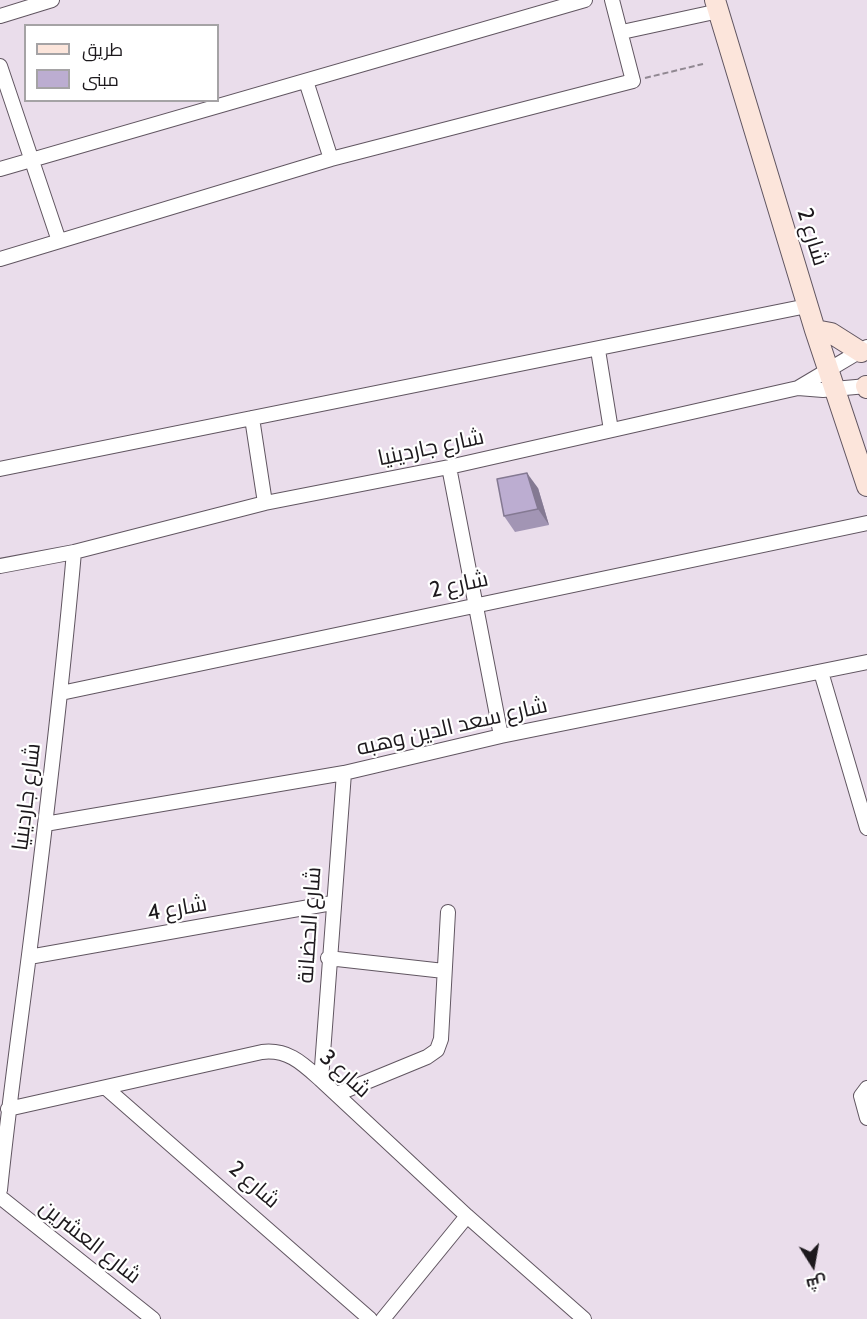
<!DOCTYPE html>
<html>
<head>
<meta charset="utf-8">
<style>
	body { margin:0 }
	#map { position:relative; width:867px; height:1319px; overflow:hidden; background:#eaddeb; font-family:Cabin,Cairo,sans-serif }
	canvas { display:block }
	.legend { position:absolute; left:24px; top:24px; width:195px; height:78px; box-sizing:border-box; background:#fff; border:2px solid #a5a3a5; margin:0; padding:8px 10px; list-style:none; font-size:18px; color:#1d191d }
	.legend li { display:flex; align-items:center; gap:12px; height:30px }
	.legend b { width:30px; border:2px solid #a5a3a5 }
	.north { position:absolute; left:783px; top:1235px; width:60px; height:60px; -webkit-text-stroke:4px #fff; paint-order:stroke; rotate:169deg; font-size:16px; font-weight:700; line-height:24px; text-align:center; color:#1d191d }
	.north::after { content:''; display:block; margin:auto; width:21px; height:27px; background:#1d191d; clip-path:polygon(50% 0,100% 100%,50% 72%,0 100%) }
</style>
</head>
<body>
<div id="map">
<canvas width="867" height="1319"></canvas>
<ul class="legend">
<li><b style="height:8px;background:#fce5db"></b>طريق</li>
<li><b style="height:16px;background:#bcadd1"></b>مبنى</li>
</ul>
<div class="north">ش</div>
</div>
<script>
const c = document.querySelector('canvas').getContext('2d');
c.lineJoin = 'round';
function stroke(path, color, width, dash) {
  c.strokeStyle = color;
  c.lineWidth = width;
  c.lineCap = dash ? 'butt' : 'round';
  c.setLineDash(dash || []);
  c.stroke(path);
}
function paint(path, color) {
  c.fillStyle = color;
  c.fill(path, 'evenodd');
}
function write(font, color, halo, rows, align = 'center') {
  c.font = font + ' Cabin,Cairo,sans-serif';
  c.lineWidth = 4.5;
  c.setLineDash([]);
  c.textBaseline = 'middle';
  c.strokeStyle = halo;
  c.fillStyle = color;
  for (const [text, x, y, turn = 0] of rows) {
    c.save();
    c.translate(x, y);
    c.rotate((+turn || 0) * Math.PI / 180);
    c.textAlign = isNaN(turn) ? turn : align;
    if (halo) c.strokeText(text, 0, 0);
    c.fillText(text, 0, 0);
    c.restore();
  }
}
const path = new Path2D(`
	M 645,78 L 703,64`);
const street = new Path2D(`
	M 0,16 L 52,0
	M 622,32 L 719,11
	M 0,66 L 59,241
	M 306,81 L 331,159
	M 0,169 L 585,0
	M 0,259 L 331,159 L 633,81 L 612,0
	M 598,350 L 611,430
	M 798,388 L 823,390 L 867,386
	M 252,418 L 265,503
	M 449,467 L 501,736
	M 0,469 L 807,306
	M 0,566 L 74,552 L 265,503 L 449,467 L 798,388 L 867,347
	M 821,672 L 867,828
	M 61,693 L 867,523
	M 45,824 L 344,773 L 501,736 L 867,662
	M 29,957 L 332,903
	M 328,958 L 444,971
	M 321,1080 L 344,773
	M 106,1088 L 370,1319
	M 867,1088 L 861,1096 L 867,1118
	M 337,1094 L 427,1057 L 437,1050 L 441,1039 L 448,912
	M 8,1109 L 262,1052 C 288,1049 302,1063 321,1080 L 467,1216 L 584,1319
	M 0,1190 C 8,1111 19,1033 29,955 C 46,821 62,687 74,552
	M 0,1197 L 153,1319
	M 383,1319 L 467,1216`);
const secondary = new Path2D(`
	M 715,0 L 815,330 L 867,486
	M 815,330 L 831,333 L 861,352
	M 866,386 L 867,388`);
const wall = new Path2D(`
	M 538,488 L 549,525 L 515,532 L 504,516 Z`);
const shadedWall = new Path2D(`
	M 527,473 L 538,488 L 549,525 L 538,509 Z`);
const building = new Path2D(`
	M 527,473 L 538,509 L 504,516 L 497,479 Z`);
const streetNames = [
	["شارع 2",812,237,73],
	["شارع جاردينيا",431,448,-12],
	["شارع 2",459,585,-12],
	["شارع سعد الدين وهبه",452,727,-13],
	["شارع جاردينيا",27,797,-83],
	["شارع 4",177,909,-10],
	["شارع الحضانة",310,925,-86],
	["شارع 3",345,1074,42],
	["شارع 2",254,1185,41],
	["شارع العشرين",90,1242,38]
];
stroke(street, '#615661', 16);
stroke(secondary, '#615661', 22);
stroke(path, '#918892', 2, [6, 3]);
stroke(street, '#fff', 14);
stroke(secondary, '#fce5db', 20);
paint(wall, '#a295b4');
paint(shadedWall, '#847992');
paint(building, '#bcadd1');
stroke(building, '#847992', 1.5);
write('22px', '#1d191d', '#fff', streetNames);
</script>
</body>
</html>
